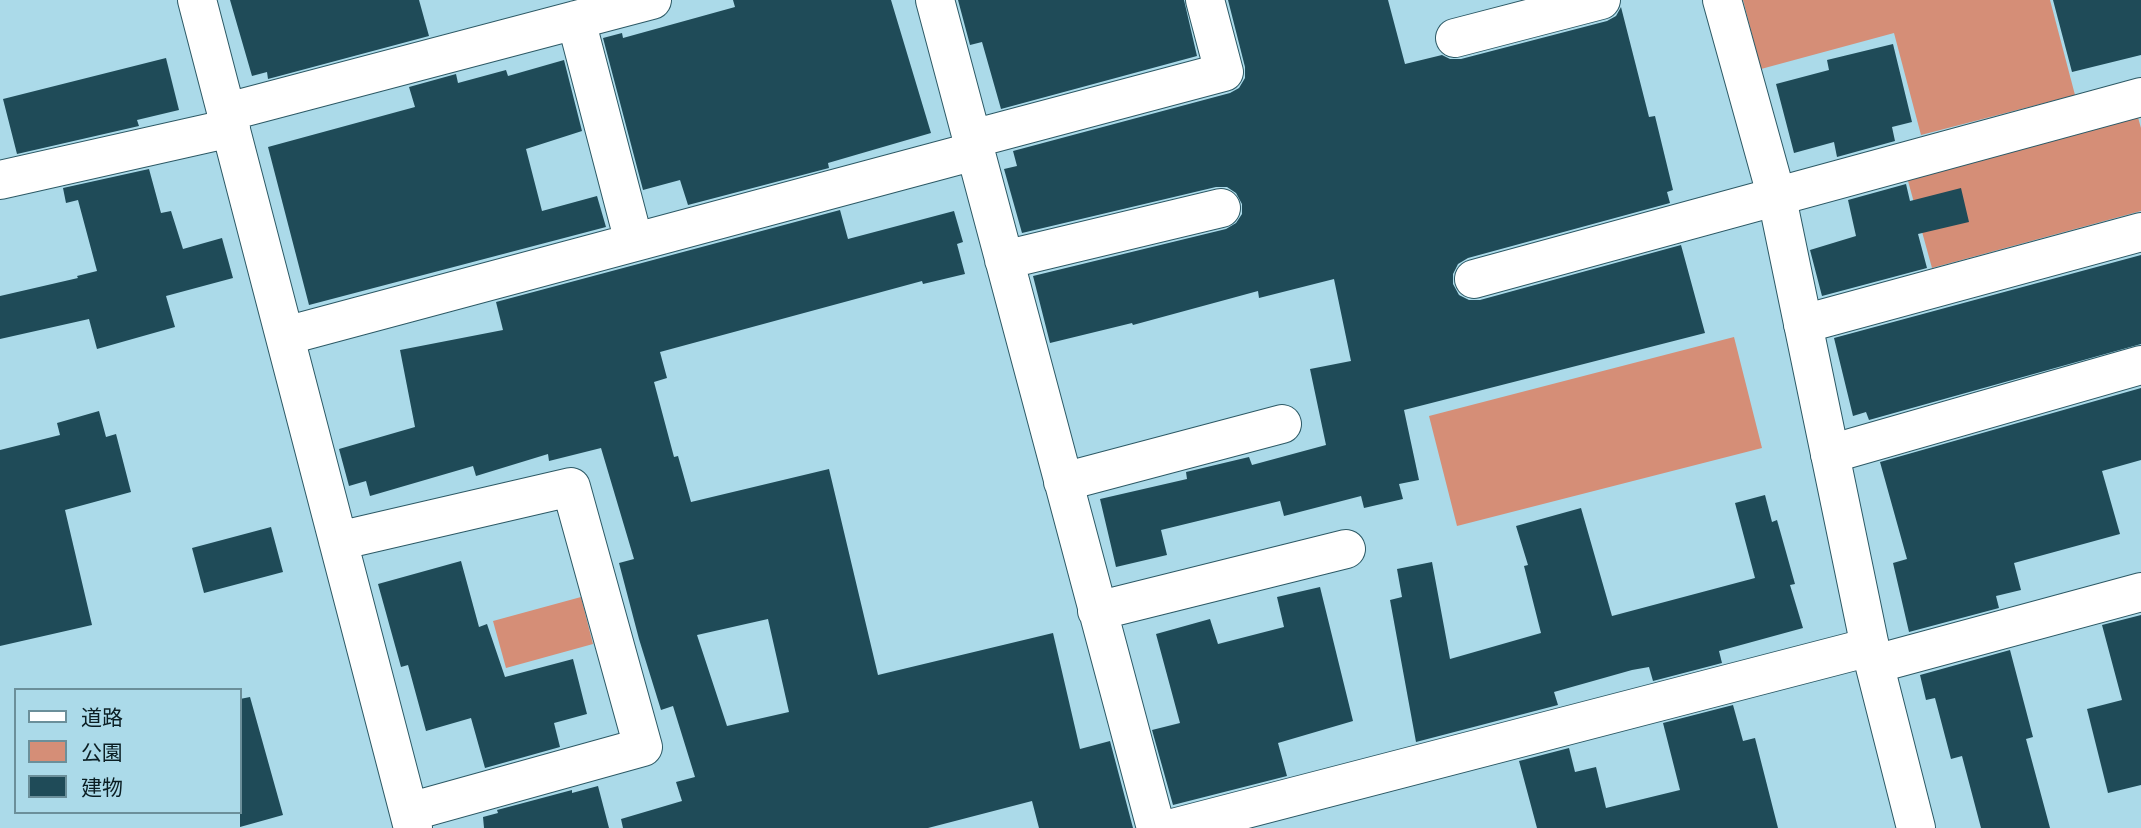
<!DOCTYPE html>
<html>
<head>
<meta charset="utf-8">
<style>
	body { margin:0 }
	#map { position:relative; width:2141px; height:828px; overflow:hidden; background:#abdae9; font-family:"DM Sans","Noto Sans JP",sans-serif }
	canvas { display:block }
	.legend { position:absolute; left:14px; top:688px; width:228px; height:126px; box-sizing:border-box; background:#abdae9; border:2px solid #6b8f9a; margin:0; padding:9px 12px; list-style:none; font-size:21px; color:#0b1e23 }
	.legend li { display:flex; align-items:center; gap:14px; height:35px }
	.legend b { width:35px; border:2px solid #6b8f9a }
</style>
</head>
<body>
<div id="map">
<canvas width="2141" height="828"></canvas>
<ul class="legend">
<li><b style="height:9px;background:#fff"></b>道路</li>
<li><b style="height:19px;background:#d58e77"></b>公園</li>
<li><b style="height:19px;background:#1f4b58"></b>建物</li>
</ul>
</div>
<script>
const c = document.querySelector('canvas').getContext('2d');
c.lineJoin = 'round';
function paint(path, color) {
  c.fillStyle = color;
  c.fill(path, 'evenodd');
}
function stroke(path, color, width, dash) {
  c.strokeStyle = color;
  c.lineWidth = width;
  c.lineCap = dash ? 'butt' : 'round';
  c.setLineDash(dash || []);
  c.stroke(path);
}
const green = new Path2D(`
	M 1743,0 L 2050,0 L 2075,95 L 1921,135 L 1894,33 L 1761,69 Z
	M 2135,107 L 2141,128 L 2141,211 L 1932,268 L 1905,170 Z
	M 1734,337 L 1762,448 L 1457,526 L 1429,416 Z
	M 581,597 L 593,644 L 506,668 L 493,621 Z`);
const building = new Path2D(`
	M 230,0 L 419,0 L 429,36 L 268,79 L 267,72 L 252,76 Z
	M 733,0 L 891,0 L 931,133 L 828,163 L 829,168 L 688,205 L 680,180 L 643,190 L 603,38 L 622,33 L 623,38 L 735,7 Z
	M 958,0 L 1184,0 L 1197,56 L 1001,109 L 982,42 L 970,45 Z
	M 1228,0 L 1388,0 L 1405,64 L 1442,55 L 1450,59 L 1461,59 L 1607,21 L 1616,16 L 1621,7 L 1649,117 L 1655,116 L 1673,190 L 1667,192 L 1670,203 L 1468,258 L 1458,264 L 1453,274 L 1453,284 L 1459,295 L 1469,300 L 1480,300 L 1681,245 L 1705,333 L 1404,410 L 1419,480 L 1399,484 L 1403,499 L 1364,508 L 1361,496 L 1284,516 L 1280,501 L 1161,530 L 1167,555 L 1116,567 L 1100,499 L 1187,479 L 1186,472 L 1249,457 L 1252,465 L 1326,445 L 1310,369 L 1351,361 L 1334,279 L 1259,298 L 1258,291 L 1133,325 L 1132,323 L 1050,343 L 1033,276 L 1226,229 L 1236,223 L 1242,214 L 1242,204 L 1236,193 L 1227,187 L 1216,187 L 1022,233 L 1004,169 L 1017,166 L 1013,151 L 1230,93 L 1239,88 L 1245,78 L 1245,67 Z
	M 2053,0 L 2141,0 L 2141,55 L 2072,72 Z
	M 1893,44 L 1912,122 L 1892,127 L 1895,141 L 1837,157 L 1834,142 L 1794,153 L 1776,84 L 1829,70 L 1827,60 Z
	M 166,58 L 179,110 L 137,120 L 139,126 L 17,154 L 3,99 Z
	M 564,60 L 582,131 L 526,149 L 542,211 L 597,196 L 606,227 L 309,305 L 268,147 L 415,107 L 409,87 L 456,74 L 458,83 L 506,70 L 508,76 Z
	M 149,169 L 161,213 L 171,211 L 183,249 L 222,238 L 233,278 L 166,296 L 175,327 L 97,349 L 89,319 L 0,339 L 0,296 L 78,278 L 77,276 L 97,271 L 78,200 L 66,203 L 63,188 Z
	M 1906,184 L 1910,201 L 1961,188 L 1969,222 L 1918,234 L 1927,268 L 1822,296 L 1810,250 L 1856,236 L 1848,200 Z
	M 840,210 L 848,239 L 954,211 L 963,242 L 957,244 L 965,274 L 923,284 L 922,281 L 660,352 L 667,378 L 654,382 L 674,457 L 678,456 L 691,502 L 829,469 L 878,675 L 1053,633 L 1080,749 L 1110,741 L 1133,828 L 1039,828 L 1032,801 L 928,828 L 623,828 L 621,819 L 682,801 L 676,782 L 695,777 L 673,706 L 661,710 L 639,639 L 619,563 L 634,559 L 601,448 L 549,461 L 548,454 L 476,476 L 473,466 L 370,496 L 366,481 L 349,486 L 339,449 L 415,427 L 400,350 L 503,330 L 496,302 ZM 768,619 L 789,712 L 727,726 L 697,635 Z
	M 2141,255 L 2141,344 L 1869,420 L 1866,412 L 1853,416 L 1834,338 Z
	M 2141,388 L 2141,460 L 2102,471 L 2120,534 L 2014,563 L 2021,590 L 1996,596 L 1999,608 L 1909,632 L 1893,563 L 1907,559 L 1880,462 Z
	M 99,411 L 106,437 L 116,434 L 131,492 L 65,510 L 92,625 L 0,646 L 0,450 L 60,435 L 57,423 Z
	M 1765,495 L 1772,522 L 1777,520 L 1795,584 L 1790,585 L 1803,628 L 1719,651 L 1722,663 L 1653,681 L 1649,667 L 1632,670 L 1554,692 L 1558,705 L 1416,742 L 1390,600 L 1402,597 L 1397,569 L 1432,562 L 1450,659 L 1541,633 L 1524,566 L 1528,565 L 1516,526 L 1581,508 L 1612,616 L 1755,578 L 1735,503 Z
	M 271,527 L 283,572 L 204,593 L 192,548 Z
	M 461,561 L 479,627 L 487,624 L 505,677 L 573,659 L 587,714 L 554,723 L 560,747 L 485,768 L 471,718 L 426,731 L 408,665 L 401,667 L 378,584 Z
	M 1320,587 L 1353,721 L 1278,743 L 1287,776 L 1173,805 L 1152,730 L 1180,723 L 1156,634 L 1210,619 L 1218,644 L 1284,627 L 1277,597 Z
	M 2141,615 L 2141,785 L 2108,793 L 2087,709 L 2122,700 L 2102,625 Z
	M 2010,650 L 2033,737 L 2026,739 L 2050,828 L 1981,828 L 1962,756 L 1951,759 L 1935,698 L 1926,700 L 1920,675 Z
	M 250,697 L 283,815 L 240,827 L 240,699 Z
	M 1733,705 L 1743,741 L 1755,738 L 1778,828 L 1537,828 L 1519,761 L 1569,748 L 1575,772 L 1596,767 L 1606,808 L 1680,790 L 1663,723 Z
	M 598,786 L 609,828 L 484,828 L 483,817 L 498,813 L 497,810 L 572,790 L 572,793 Z`);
const minor = new Path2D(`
	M 197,0 L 413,828
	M 935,0 L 1156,828
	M 576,20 L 634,242
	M 1455,38 L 1601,0
	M 227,112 L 652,0
	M 972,139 L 1224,72 L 1205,0
	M 0,180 L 231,128
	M 1004,260 L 1221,208
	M 1474,279 L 2141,97
	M 1803,324 L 2141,232
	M 285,336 L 975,151
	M 1830,454 L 2141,365
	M 1063,482 L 1282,424
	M 338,541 L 571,487 L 643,747 L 409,812
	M 1097,611 L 1346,549
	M 1875,664 L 2141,592
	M 1173,828 L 1870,647`);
const tertiary = new Path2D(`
	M 1722,0 L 1777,198 L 1870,647 L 1916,828`);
paint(green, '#d58e77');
paint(building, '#1f4b58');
stroke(minor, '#2c5965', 40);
stroke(tertiary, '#2c5965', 40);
stroke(minor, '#fff', 38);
stroke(tertiary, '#fff', 38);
</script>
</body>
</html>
